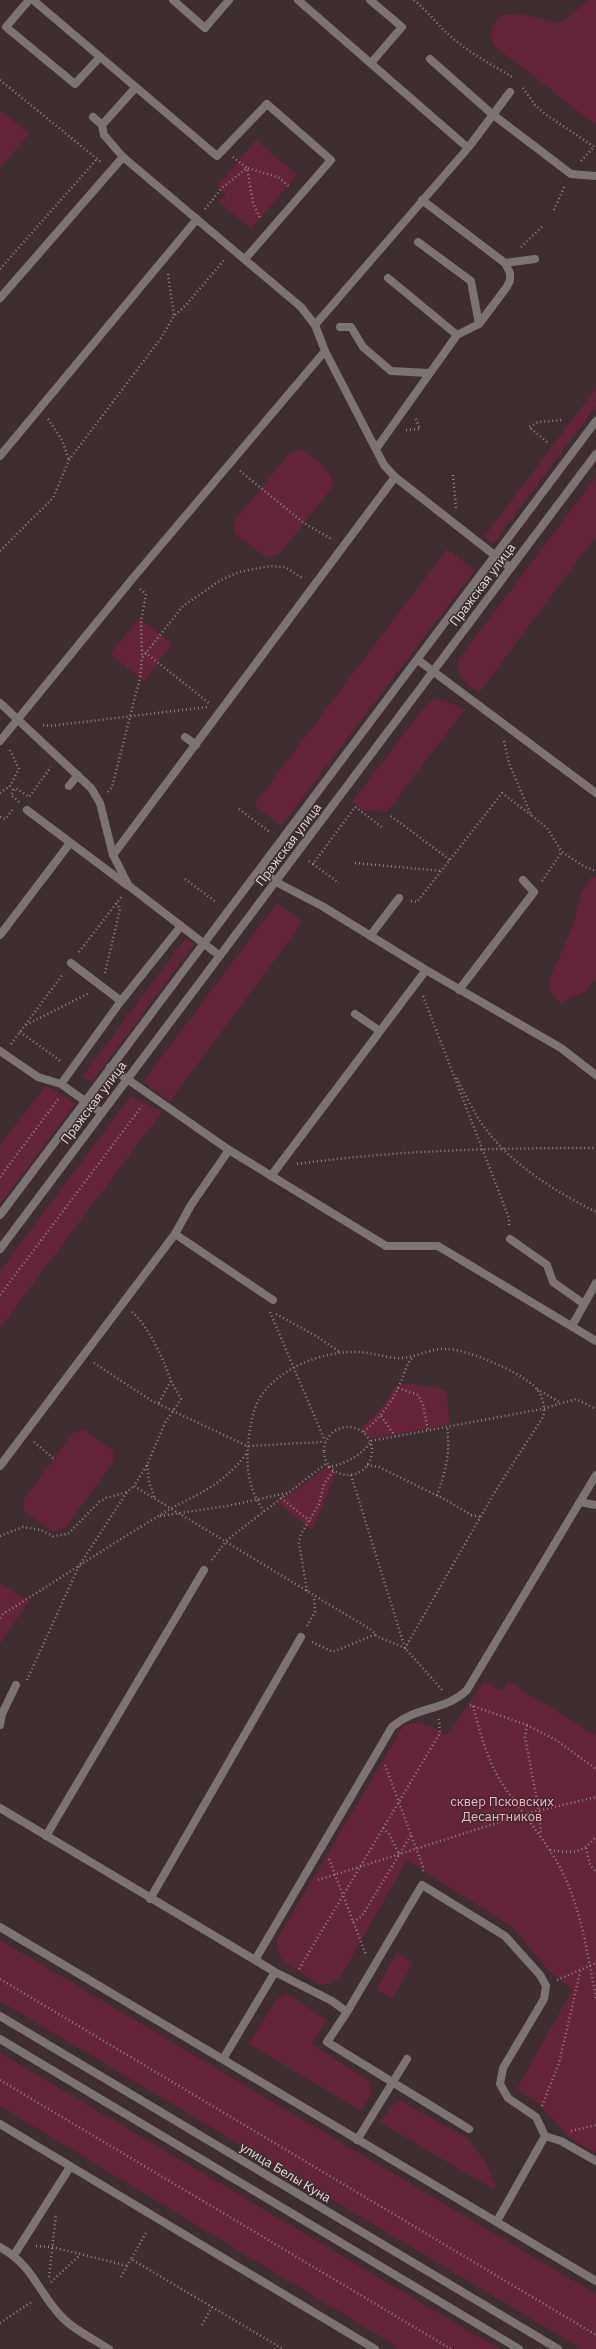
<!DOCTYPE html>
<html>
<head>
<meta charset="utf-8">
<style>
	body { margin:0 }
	canvas { display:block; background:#3e2d31 }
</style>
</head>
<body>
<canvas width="596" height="2349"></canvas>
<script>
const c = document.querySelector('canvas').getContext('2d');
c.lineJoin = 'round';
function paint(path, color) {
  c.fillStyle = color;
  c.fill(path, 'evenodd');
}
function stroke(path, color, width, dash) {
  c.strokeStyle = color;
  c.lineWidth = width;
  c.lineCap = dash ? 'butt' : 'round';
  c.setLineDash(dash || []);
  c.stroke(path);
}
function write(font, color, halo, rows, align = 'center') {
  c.font = font + ' "IBM Plex Sans",sans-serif';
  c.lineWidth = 3;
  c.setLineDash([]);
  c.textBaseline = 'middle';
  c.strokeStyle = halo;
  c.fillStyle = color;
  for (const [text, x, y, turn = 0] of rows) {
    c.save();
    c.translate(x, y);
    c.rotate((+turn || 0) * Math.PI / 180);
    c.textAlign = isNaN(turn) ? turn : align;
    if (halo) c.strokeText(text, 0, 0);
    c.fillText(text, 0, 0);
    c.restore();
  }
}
const green = new Path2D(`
	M 590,0 L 596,0 L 596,125 L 492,44 C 490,31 492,25 501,15 L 520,14 L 560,23 Z
	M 0,110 L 29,134 L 0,168 Z
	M 256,140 L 297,175 L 251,229 L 219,202 L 226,194 L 217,186 Z
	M 596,388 L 596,406 L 493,544 L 484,537 Z
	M 300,450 C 312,455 335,471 333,486 L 282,551 L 277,555 L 266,557 L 237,536 L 234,531 L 235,520 L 287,456 L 291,452 Z
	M 596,477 L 596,536 L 479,693 C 467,685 456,676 458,660 Z
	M 447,549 L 475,570 L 281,826 L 254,805 Z
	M 139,618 L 172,644 L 144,681 L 110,654 Z
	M 435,700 L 442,700 L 465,709 L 387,812 L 362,810 L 352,802 L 427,704 Z
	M 591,877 L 596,877 L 596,977 L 586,991 L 560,1003 L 552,994 L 548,982 L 573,926 L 581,893 Z
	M 277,903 L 303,922 L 170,1101 L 143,1082 Z
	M 186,938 L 194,944 L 92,1082 L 82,1077 Z
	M 46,1085 L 75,1104 L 0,1204 L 0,1145 Z
	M 131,1096 L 162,1112 L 0,1328 L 0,1271 Z
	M 412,1384 L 446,1390 L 450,1424 L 372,1439 L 361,1428 L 383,1406 L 397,1385 Z
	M 85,1430 L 113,1451 L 113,1463 L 65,1528 L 53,1532 L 24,1511 L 24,1499 L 72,1434 L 77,1431 Z
	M 327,1467 L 336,1474 L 312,1530 L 278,1503 Z
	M 0,1584 L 29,1601 L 0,1644 Z
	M 484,1681 L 502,1691 L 508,1681 L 596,1736 L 596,2153 L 570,2138 L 538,2103 L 517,2089 L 572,1990 L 549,1971 L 512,1927 L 407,1860 L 340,1978 L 329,1984 L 318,1984 L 283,1961 L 277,1950 L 277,1939 L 404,1725 C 424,1720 430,1726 447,1735 Z
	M 0,1940 L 596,2294 L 596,2349 L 582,2349 L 0,2001 Z
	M 397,1953 L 413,1963 L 392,1999 L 376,1989 Z
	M 286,1993 L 326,2020 L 312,2044 L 369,2081 L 372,2093 L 361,2111 L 249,2044 L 276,2000 Z
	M 0,2053 L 499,2349 L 401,2349 L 0,2106 Z
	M 401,2101 L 467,2138 L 486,2163 L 496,2187 L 494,2190 L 380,2122 L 391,2106 Z`);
const path = new Path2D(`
	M 414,0 C 427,11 437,24 449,35 C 469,53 492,65 514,78
	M 0,80 L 102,163
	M 523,88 L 535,105 L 545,114 L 596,148
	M 233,157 L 247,168 L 253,203 L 261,220
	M 581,161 L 594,147
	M 205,209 L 222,188 L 247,168 L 278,177 L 290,187
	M 554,210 L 565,185
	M 521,247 L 544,225
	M 0,269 L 97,159
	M 168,274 L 174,316
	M 48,419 L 62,440 L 69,460
	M 406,430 L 420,429 L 415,417
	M 547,442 L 529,427 L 538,422 L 564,420
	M 240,471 L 304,523 L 333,540
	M 453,475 L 456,508
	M 0,551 L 53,498 L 69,460 L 161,338 L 174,316 L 186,305 L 225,259
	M 140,589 L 146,594 L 141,621 L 142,657
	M 142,650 L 209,703
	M 43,725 L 50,726 L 207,707
	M 504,741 L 509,763 L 531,815 L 547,828 L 562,852 L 585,867 L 596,871
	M 10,750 L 19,769 L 10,786 L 14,791
	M 108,792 L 112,787 L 140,678 L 142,658 L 183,606 L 221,580 L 239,572 L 270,566 L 285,567 L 304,579
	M 0,793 L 10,786
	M 19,802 L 11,795 L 16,788 L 29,797 L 51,767
	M 239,809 L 271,833
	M 391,816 L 450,860
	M 0,817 L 5,819 L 14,808
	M 309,861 L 313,864 L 355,807 L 382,827
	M 355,863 L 442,871
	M 313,864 L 339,883
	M 185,879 L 216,902
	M 542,881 L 562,852
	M 411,901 L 417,902 L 502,793 L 531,815
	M 79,952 L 122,896
	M 105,973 L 120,909 L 116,903
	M 423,996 L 509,1218 L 509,1227
	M 26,1025 L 89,993
	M 20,1032 L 62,1062
	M 11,1044 L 63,974
	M 457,1078 C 466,1096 475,1116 488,1132 C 515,1167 557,1192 596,1212
	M 297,1164 C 397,1150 496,1148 596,1148
	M 0,1177 L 59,1098
	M 0,1295 L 142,1106
	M 132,1312 C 148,1325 165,1362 171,1381 L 158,1404
	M 270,1312 L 325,1441
	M 276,1314 L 316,1336 L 340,1352
	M 94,1363 L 152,1401 L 245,1445 L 250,1446 L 321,1442 L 324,1444
	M 171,1381 L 181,1399 L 165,1423 L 147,1465 L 134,1486 L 373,1631 L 376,1636 L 405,1648 L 496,1490 L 543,1417 C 546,1408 542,1395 536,1388 C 521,1372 467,1349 446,1349 C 429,1348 412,1360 395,1358 C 380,1356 366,1351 350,1352 C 319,1353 279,1369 261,1396 C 253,1408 251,1423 249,1436 C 245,1463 248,1490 264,1511
	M 398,1388 L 418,1395 L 423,1405 L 428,1430
	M 537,1389 L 561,1403
	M 381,1416 L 395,1436
	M324 1451a24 24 0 1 1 48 0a24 24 0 1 1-48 0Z
	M 364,1432 C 379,1418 391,1404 399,1386 C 405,1374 405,1365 414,1356
	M 371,1441 L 542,1409 L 576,1399 L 596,1409
	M 34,1442 L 54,1459
	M 147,1465 L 149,1482 L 155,1499
	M 367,1465 L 379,1467 L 446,1500 L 471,1515 L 481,1517
	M 328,1467 C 346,1464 360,1456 371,1442
	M 351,1475 L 405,1648 L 443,1691
	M 437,1496 C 445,1472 451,1452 447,1427
	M 281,1498 L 310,1521
	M 160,1516 L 227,1506 L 287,1493
	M 0,1536 L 23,1527 L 41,1530 L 53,1536 L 68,1534 L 99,1502 L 106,1498 L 127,1492
	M 212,1560 L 227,1540 L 327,1463
	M 307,1591 L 299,1543 L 301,1534 L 319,1504 L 324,1484 L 334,1470
	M 0,1618 L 3,1614 C 55,1582 105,1548 157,1517 C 195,1493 218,1491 247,1453
	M 307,1626 L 315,1612 L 314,1596
	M 312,1642 L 333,1652 L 376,1634
	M 27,1680 L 79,1566 L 127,1492 L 134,1486
	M 470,1705 L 527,1725 L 556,1740 L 596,1769
	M 473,1706 C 480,1733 488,1762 503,1785 C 521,1811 541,1835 557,1862 C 581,1904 587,1952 596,1998
	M 527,1725 L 525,1737 L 539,1811 L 541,1835
	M 385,1765 L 423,1867 L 423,1873
	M 383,1828 L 389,1834 L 399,1854
	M 586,1848 L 590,1865 L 596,1872
	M 550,1850 C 571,1853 582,1855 596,1836
	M 329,1859 L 366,1955
	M 318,1880 L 525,1814 L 596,1797
	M 353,1922 L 362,1916 L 411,1835
	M 299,1969 L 440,1733 L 439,1719
	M 0,1979 L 596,2335
	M 557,1980 L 596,1963
	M 0,2080 L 451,2349
	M 542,2106 L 559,2063 L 581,1968
	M 571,2131 L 596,2125
	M 146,2233 L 131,2259 L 283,2349
	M 36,2246 L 52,2247 L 128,2266
	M 49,2277 L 56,2214
	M 121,2277 L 131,2259
	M 51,2282 L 80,2255
	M 0,2323 L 33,2301
	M 202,2325 L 212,2307`);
const service = new Path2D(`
	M 29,0 L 6,27 L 75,84 L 100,57
	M 33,0 L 217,156 L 267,104 L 331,160 L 245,259
	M 173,0 L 205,28 L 229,0
	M 298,0 L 468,148 L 315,325
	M 370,0 L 402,27 L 371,63
	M 430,59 L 492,114 L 571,174 L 596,176
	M 136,87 L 102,125 L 104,135 L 123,157 L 301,307 L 315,325 L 325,351 L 384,465 L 395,477 L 511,568
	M 93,117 L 102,125
	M 468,148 L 510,92
	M 422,200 L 505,263 L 535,259
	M 418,242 L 471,281 L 479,324
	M 388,278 L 457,335
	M 0,298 L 123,157
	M 340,327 L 351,327 L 363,347 L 391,371 L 429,373
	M 376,449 L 457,335 L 479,324 L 506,288 L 510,281 L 510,273 L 505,263
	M 0,456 L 197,219
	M 418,660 L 596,793
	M 0,703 L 91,788 L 100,803 L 113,855 L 129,886 L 220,956
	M 185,737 L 196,745
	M 0,741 L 133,578 L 325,351
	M 69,786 L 78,775
	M 27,810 L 127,885
	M 113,855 L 395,477
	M 260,870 L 276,882 L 322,906 L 426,970 L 561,1048 L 596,1075
	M 0,935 L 70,843
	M 370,936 L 399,898
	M 71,963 L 121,1001
	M 459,990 L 534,892 L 523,880
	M 355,1014 L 380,1031
	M 0,1051 L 38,1077 L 61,1084 L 102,1113
	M 110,1067 L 229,1150 L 386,1246 L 438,1246 L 596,1341
	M 61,1084 L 121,1001 L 181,926
	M 271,1176 L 426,970
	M 175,1234 L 273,1300
	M 510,1239 L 547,1265 L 553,1282 L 584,1304
	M 572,1326 L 596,1283
	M 0,1466 L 175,1234 L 191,1205 L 229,1150
	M 580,1502 L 596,1505
	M 0,1725 L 2,1714 L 16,1685
	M 0,1808 L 275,1972 L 223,2059
	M 46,1836 L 204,1570
	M 150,1899 L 301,1637
	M 255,1960 L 392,1727 C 419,1704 442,1713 467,1690 L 596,1475
	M 275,1972 L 332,2001 L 347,2012 L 422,1885 L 505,1936 L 540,1975 L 546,1986 L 544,1999 L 503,2068 L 500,2084 L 508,2098 L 536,2117 L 545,2136
	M 347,2012 L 327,2042 L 469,2129
	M 357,2140 L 407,2059
	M 497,2221 L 545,2136 L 561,2141 L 596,2161
	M 0,2247 C 33,2266 36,2288 59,2314 C 72,2329 92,2338 109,2349
	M 14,2255 L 70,2167`);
const minor = new Path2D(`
	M 0,1215 L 596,421
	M 0,1249 L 596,454
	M 0,1927 L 596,2281
	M 0,2124 L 375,2349`);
const tertiary = new Path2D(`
	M 0,2016 L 558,2349
	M 0,2039 L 519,2349`);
const streetNames = [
	["Пражская улица",483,585,-53],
	["Пражская улица",289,845,-53],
	["Пражская улица",94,1103,-53],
	["улица Белы Куна",285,2173,31]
];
const parkNames = [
	["сквер Псковских",502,1802],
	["Десантников",502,1817]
];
paint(green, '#642439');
stroke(path, '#8f8184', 2.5, [1, 3]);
stroke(service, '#7c7375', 8);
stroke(minor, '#7c7375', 8);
stroke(tertiary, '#7c7375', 8);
write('13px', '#e3d8da', '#3e2d31', streetNames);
write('13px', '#fcb0c3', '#3e2d31', parkNames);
</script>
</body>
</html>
